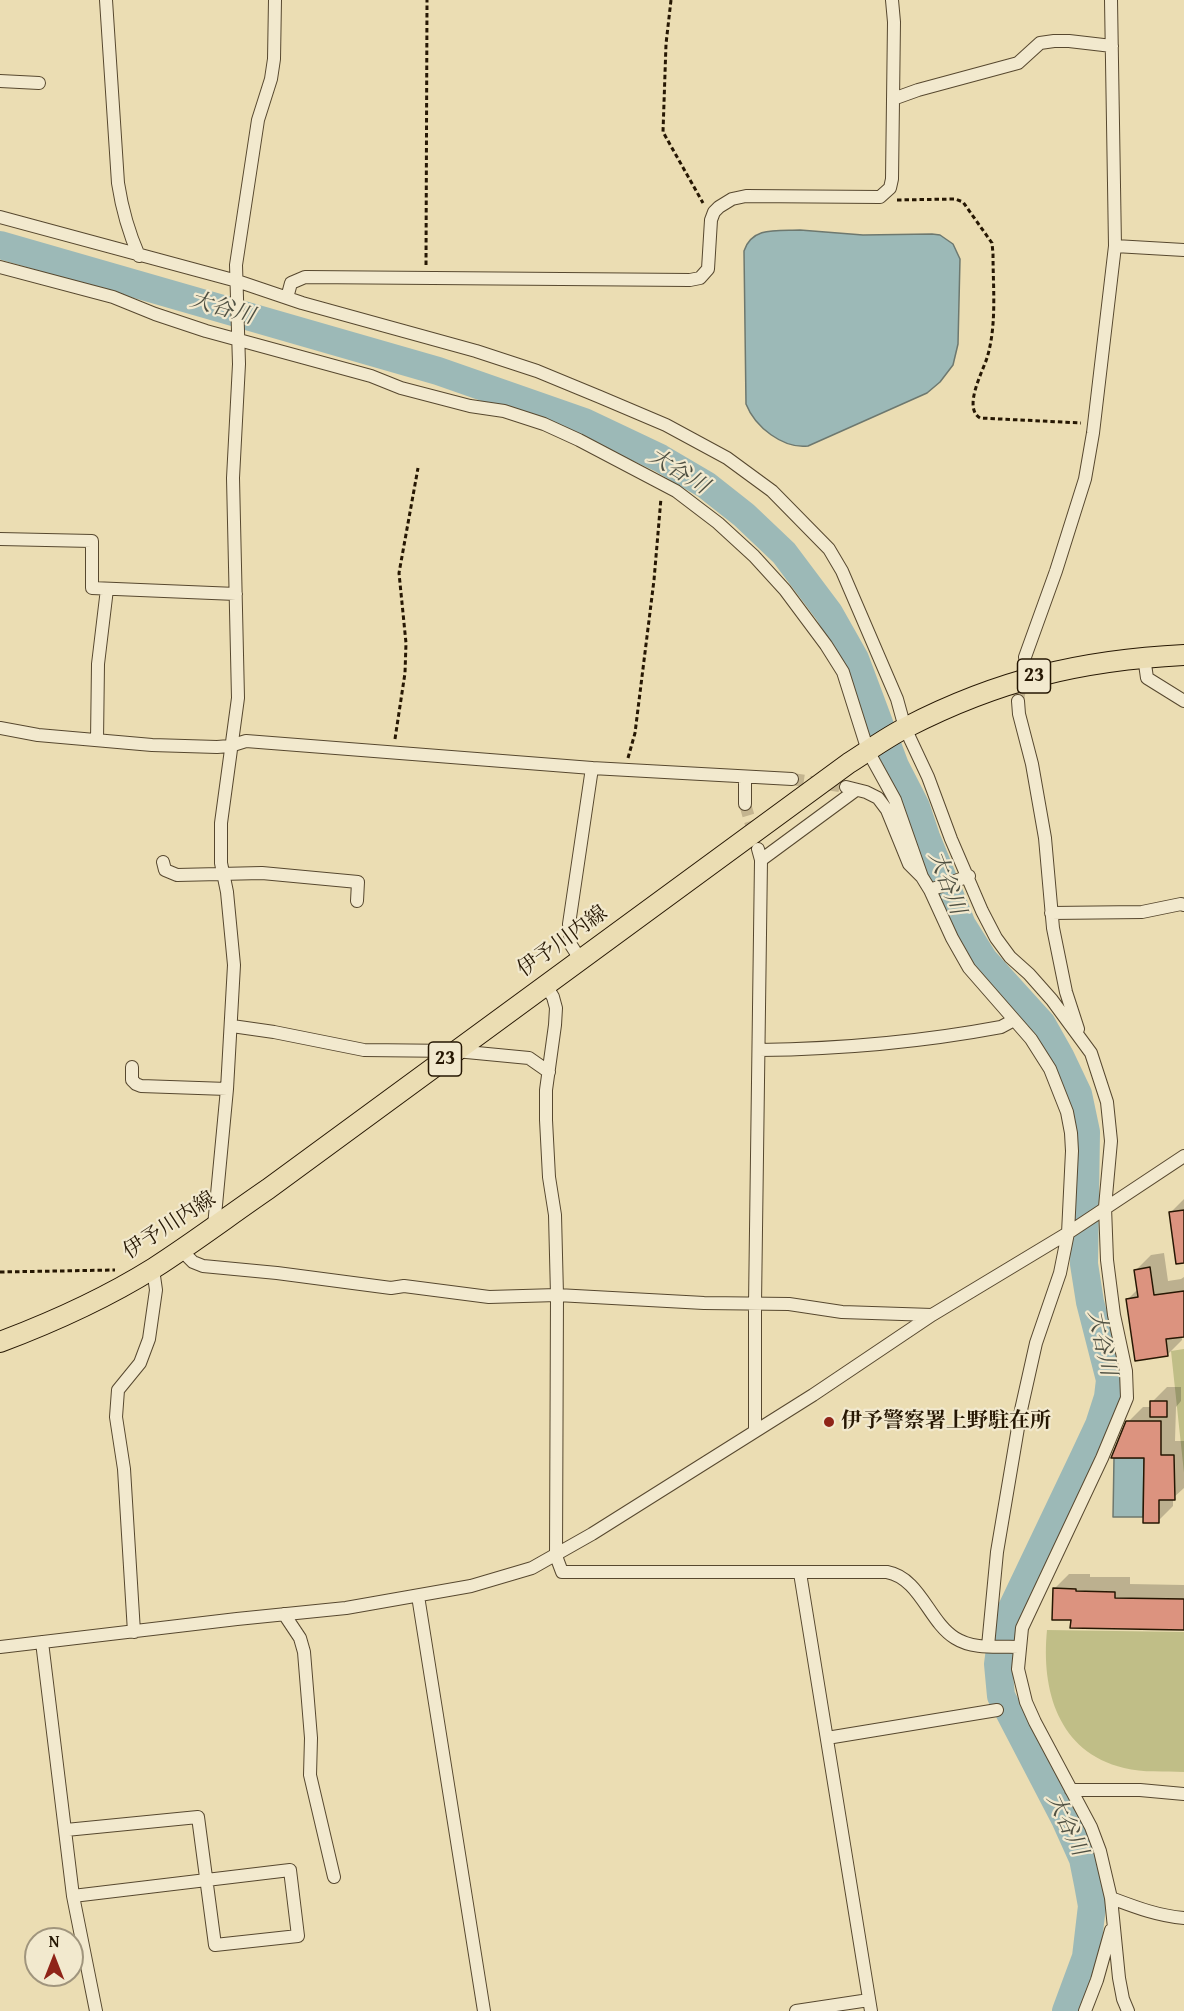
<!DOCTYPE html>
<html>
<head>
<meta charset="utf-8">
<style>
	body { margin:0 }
	#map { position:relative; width:1184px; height:2011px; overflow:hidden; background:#ebddb3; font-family:"Gentium Book Plus",serif }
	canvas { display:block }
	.north { position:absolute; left:24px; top:1927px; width:60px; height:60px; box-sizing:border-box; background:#f2e9ce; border:2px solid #a0957d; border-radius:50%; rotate:0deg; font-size:16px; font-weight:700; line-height:24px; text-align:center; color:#261703 }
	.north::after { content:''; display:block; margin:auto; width:21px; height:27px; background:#8f2418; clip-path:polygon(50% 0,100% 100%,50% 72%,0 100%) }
</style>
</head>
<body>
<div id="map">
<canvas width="1184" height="2011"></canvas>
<div class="north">N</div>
</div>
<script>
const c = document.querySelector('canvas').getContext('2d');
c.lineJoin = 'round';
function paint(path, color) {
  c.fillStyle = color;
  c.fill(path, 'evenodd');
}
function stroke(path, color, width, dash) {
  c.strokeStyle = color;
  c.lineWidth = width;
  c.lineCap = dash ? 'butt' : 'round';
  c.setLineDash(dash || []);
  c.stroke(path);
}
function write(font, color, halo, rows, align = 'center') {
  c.font = font + ' "Gentium Book Plus","Noto Serif JP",serif';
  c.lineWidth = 4.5;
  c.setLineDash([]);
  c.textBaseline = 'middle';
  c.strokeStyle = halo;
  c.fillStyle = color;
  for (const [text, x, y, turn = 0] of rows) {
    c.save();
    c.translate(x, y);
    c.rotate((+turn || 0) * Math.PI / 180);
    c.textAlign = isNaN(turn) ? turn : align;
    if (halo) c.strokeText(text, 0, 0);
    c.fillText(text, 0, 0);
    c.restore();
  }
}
const green = new Path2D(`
	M 1184,1349 L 1184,1473 L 1171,1351 Z
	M 1047,1630 L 1184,1632 L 1184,1772 C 1165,1771 1143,1773 1124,1768 C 1058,1752 1041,1690 1047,1630 Z`);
const water = new Path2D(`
	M 800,230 L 863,235 L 932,234 L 940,235 L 953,244 L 960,259 L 958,344 L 953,365 L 940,382 L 927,393 L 808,446 C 783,449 755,427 746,404 L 744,251 C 752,226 778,231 800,230 Z
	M 1114,1458 L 1144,1458 L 1143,1517 L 1113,1517 Z`);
const shadow = new Path2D(`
	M 1184,1199 L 1184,1238 L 1171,1212 Z
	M 1164,1253 L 1168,1281 L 1181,1279 L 1184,1277 L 1184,1335 L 1182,1335 L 1182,1340 L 1167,1355 L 1128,1299 L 1138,1289 L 1136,1270 L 1151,1255 Z
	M 1167,1387 L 1181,1387 L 1181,1401 L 1176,1407 L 1175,1441 L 1184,1441 L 1184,1488 L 1173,1498 L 1173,1506 L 1158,1521 L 1145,1456 L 1128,1422 L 1143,1407 L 1152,1407 L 1152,1402 Z
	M 1069,1574 L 1090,1574 L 1090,1577 L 1130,1577 L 1130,1584 L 1184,1585 L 1184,1628 L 1072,1619 L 1054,1589 Z`);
const river = new Path2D(`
	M 0,245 L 438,371 L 584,422 L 660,458 L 706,485 L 744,515 L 784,553 L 829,613 L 855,659 L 895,766 L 916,807 L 926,837 L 962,925 L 984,960 L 1042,1024 L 1060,1056 L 1078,1094 L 1086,1132 L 1084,1264 L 1090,1302 L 1110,1380 L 1108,1397 L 1099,1425 L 1084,1457 L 1003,1627 L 998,1664 L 1001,1696 L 1065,1819 L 1083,1859 L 1088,1884 L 1092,1906 L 1086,1957 L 1066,2011`);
const building = new Path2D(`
	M 1184,1210 L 1184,1263 L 1176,1264 L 1169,1212 Z
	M 1150,1267 L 1154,1295 L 1184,1291 L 1184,1337 L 1166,1339 L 1168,1356 L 1135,1361 L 1126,1299 L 1138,1297 L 1134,1270 Z
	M 1150,1401 L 1167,1401 L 1167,1417 L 1150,1417 Z
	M 1126,1421 L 1161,1421 L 1161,1455 L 1174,1455 L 1175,1500 L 1159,1500 L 1159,1523 L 1143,1523 L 1144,1458 L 1111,1458 Z
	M 1053,1588 L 1076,1589 L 1076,1591 L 1115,1592 L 1115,1598 L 1184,1599 L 1184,1630 L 1070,1628 L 1071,1620 L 1052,1620 Z`);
const streetTunnel = new Path2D(`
	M 1018,701 L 1025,657
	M 792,779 L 846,787
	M 745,804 L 755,838`);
const path = new Path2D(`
	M 671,0 L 666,44 L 663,132 L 703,203
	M 897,200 L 955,199 L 963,202 L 992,243 L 993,254 C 993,288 997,325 987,358 C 982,373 963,408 980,418 L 1081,423
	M 426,265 L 427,0
	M 395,739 L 405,673 L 406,643 L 399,573 L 418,468
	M 628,758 L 635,733 L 654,580 L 661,498
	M 0,1272 L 115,1270`);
const street = new Path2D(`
	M 106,0 L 118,183 C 122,209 128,231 139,256
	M 0,81 L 39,83
	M 893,99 L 918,90 L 1018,63 L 1040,43 L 1054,41 L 1069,41 L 1112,46
	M 0,217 L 237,281 L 302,303 L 476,351 L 537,371 L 600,397 L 666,425 L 727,458 L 772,491 L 829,549 L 842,571 L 897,699 L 905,728 L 928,777 L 951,839 L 982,911 L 996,938 L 1010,957 L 1029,974 L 1052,1000 L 1091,1053 L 1107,1102 L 1111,1141 L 1105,1207 L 1107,1260 L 1114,1315 L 1126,1371 L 1127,1398 L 1102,1458 L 1022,1628 L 1018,1669 L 1026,1702 L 1035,1722 L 1091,1827 L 1100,1851 L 1111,1898 L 1119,1978 L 1123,1999 L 1128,2011
	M 1115,246 L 1184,250
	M 0,267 L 113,297 L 155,314 L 206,331 L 371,376 L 401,388 L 470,406 L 504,411 L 544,424 L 579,440 L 676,491 L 718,523 L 754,556 L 785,590 L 826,645 L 843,672 L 868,751 L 895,800 L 922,877
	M 287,298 L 291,283 L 305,277 L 690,280 L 700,278 L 708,269 L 711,220 L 714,212 L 719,207 L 732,199 L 746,196 L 880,197 L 890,188 L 892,179 L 894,22 L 892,0
	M 0,539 L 92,541 L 92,588 L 236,594
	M 1025,657 L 1056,571 L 1085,479 L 1093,433 L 1115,246 L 1111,0
	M 1144,657 L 1147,678 L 1184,701
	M 1018,701 L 1019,714 L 1032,764 L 1045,838 L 1053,928 L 1066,992 L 1078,1029
	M 0,728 L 38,735 L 152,745 L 217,747 L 230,746 L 246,741 L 592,768 L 792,779
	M 97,740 L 98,664 L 107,589
	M 846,787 L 866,792 L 878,798 L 887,810 L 909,864 L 922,877 L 930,890 L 952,938 L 969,968 L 1031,1039 L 1050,1069 L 1067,1112 L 1071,1133 L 1072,1151 L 1068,1233 L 1060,1273 L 1036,1343 L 1021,1410 L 997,1552 L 988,1646
	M 745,804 L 745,777
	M 761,860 L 856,790
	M 163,862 L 165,870 L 177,875 L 262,873 L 358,882 L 357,901
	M 930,890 L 969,876
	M 1051,913 L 1142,912 L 1181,904 L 1184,905
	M 580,959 L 571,945 L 569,924 L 592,768
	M 545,984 L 553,997 L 556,1008 L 555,1025 L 546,1090 L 546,1120 L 549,1177 L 555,1215 L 557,1295 L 556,1556 L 562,1572 L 887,1572 C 920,1578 929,1622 955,1638 C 974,1650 998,1646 1019,1647
	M 232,1026 L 274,1032 L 364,1050 L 456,1051 L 529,1058 L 549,1072
	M 759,1050 C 840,1049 921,1042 1001,1027 L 1014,1020
	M 132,1067 L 132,1080 L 136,1084 L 141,1086 L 227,1089
	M 214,1226 L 227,1089 L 234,965 L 227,892 L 221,863 L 221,823 L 238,698 L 233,478 L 239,364 L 236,265 L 258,120 L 271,79 L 274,59 L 275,0
	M 181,1250 L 193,1262 L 203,1266 L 277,1273 L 391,1288 L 404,1286 L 489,1297 L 557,1295 L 704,1303 L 789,1304 L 842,1312 L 932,1315
	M 755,1431 L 755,1304 L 761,860 L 758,849
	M 800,1573 L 871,2011
	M 418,1596 L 484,2011
	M 284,1614 L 300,1638 L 304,1652 L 311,1738 L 310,1775 L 334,1877
	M 134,1632 L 124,1469 L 116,1417 L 118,1390 L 140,1363 L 149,1339 L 156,1290 L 153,1269
	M 42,1642 L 73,1896 L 96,2011
	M 0,1647 L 237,1619 L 346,1608 L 471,1586 L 532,1568 L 592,1534 L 813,1395 L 932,1315 L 1068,1233 L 1184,1156
	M 827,1738 L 997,1710
	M 1071,1790 L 1140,1790 L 1184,1794
	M 66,1830 L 198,1817 L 215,1945 L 298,1936 L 290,1870 L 73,1896
	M 1111,1898 C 1135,1907 1158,1916 1184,1918
	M 796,2011 L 869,2000
	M 1085,2011 L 1097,1980 L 1111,1930`);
const primary = new Path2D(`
	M 0,1342 C 53,1322 106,1298 154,1268 C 193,1243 230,1215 268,1189 L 849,763 C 868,751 887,737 907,727 C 998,680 1082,660 1184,655`);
const markers = [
	[829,1422,6,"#8f2418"]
];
const shields = [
	[1034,676,33],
	[445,1059,33]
];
const shieldNames = [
	["23",1034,676],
	["23",445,1059]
];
const streetNames = [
	["伊予川内線",563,942,-36],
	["伊予川内線",170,1226,-33]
];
const poiNames = [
	["伊予警察署上野駐在所",841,1422]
];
const waterNames = [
	["大谷川",222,309,16],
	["大谷川",678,472,32],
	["大谷川",946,883,69],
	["大谷川",1101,1343,78],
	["大谷川",1066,1825,65]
];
paint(green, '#c0be87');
paint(water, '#9cb9b7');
stroke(water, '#6d786f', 1.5);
paint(shadow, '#0003');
stroke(river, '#9cb9b7', 28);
paint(building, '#dc937f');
stroke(building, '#261703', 1.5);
stroke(streetTunnel, '#c4b590', 12, [12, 6]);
stroke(street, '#57482f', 14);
stroke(primary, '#261703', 22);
stroke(path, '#261703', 3, [4.5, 3]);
stroke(street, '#f2e9ce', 12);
stroke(primary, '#ebddb3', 20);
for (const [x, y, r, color] of markers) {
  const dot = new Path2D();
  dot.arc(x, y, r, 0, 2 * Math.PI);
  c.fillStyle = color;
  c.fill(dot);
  stroke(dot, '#f2e9ce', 2);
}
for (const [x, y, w] of shields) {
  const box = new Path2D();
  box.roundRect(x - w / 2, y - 17, w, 34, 4.5);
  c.fillStyle = '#f2e9ce';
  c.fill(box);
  stroke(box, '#261703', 1.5);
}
write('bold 20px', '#261703', null, shieldNames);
write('21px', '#261703', '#f2e9ce', streetNames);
write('bold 21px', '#261703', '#f2e9ce', poiNames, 'left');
write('italic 22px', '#4f5042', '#f2e9ce', waterNames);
</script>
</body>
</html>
